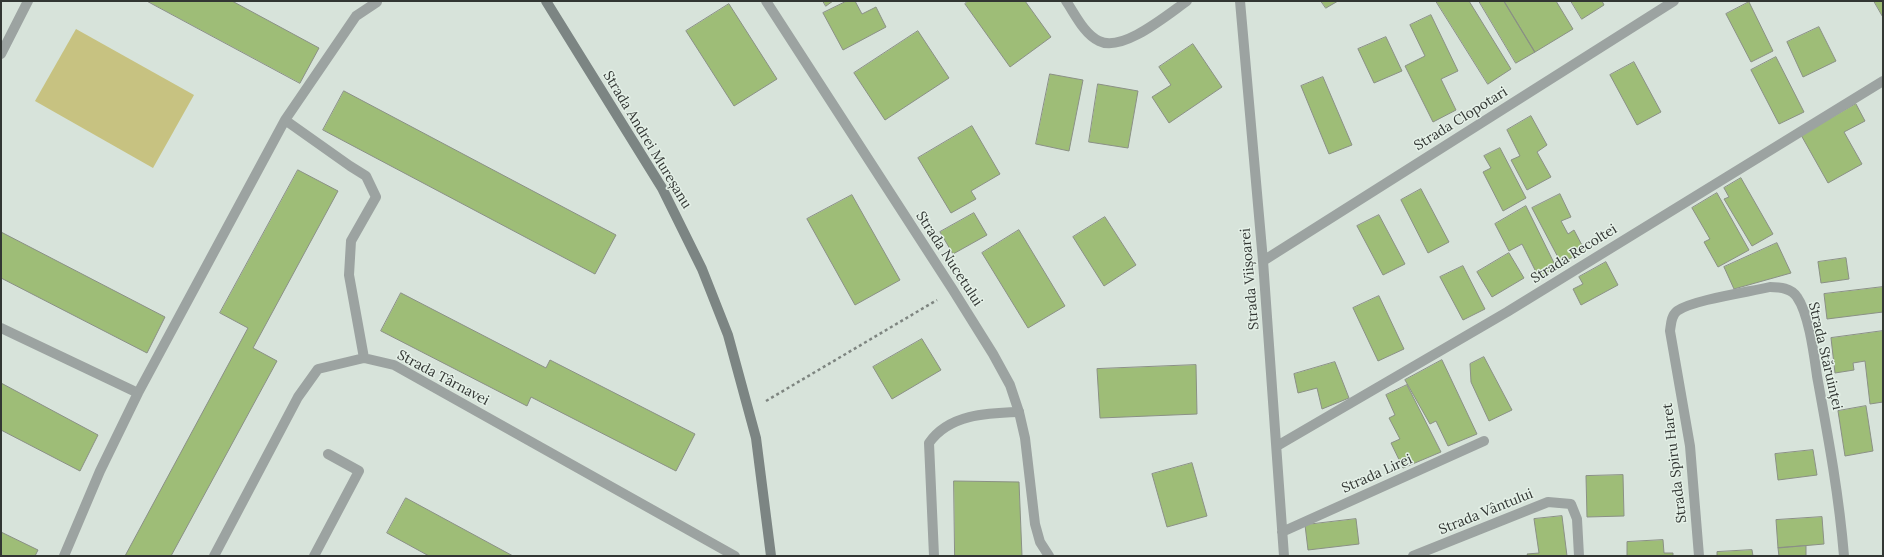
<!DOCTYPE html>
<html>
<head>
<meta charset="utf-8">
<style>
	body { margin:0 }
	#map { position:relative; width:1884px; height:557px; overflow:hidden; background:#d7e3da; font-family:Lora,serif }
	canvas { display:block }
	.frame { position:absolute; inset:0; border:2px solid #323633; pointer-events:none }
</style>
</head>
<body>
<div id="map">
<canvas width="1884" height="557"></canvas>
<div class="frame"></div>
</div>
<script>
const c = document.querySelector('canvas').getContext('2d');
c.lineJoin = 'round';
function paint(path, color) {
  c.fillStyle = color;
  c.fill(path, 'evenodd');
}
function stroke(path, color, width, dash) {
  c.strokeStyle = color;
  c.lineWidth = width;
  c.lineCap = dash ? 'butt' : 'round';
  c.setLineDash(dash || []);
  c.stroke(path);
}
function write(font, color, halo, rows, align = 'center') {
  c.font = font + ' Lora,serif';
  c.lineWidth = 3;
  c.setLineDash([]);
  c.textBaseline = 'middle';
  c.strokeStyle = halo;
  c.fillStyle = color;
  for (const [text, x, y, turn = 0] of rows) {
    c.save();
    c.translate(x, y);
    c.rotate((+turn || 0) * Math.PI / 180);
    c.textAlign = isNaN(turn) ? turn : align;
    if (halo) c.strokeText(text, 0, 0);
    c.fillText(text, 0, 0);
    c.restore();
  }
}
const green = new Path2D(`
	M 76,29 L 194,95 L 153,168 L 35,101 Z`);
const building = new Path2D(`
	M 147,1 L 232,1 L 319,48 L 300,83 Z
	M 823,1 L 833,1 L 826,6 Z
	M 847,1 L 855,1 L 862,14 L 876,7 L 886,27 L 843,50 L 823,13 Z
	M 968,1 L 1025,1 L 1051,37 L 1010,67 L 965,4 Z
	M 1321,1 L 1338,1 L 1326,8 Z
	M 1436,1 L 1469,1 L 1511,69 L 1488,84 Z
	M 1479,1 L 1504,1 L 1535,52 L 1516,63 Z
	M 1504,1 L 1556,1 L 1573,29 L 1535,52 Z
	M 1571,1 L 1602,1 L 1604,5 L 1582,19 Z
	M 1874,1 L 1883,1 L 1883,17 Z
	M 1749,2 L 1773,51 L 1751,62 L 1726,14 Z
	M 729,4 L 777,79 L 734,106 L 686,31 Z
	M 1431,15 L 1458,71 L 1441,79 L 1456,110 L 1433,122 L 1405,66 L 1425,56 L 1410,25 Z
	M 1819,27 L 1836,61 L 1803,77 L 1787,42 Z
	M 918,31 L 949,78 L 885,120 L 854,73 Z
	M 1386,37 L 1402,71 L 1374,83 L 1358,49 Z
	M 1193,44 L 1222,87 L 1169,123 L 1152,97 L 1171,85 L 1159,67 Z
	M 1776,57 L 1804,112 L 1779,124 L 1751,70 Z
	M 1634,62 L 1661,112 L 1637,125 L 1610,75 Z
	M 1050,74 L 1083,80 L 1069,151 L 1036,144 Z
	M 1323,77 L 1352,145 L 1329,154 L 1301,86 Z
	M 1098,84 L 1138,91 L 1128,148 L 1089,142 Z
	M 344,91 L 616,235 L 595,274 L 323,130 Z
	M 1856,104 L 1865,121 L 1844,132 L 1862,164 L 1828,183 L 1801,135 Z
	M 1531,116 L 1547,145 L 1537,152 L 1551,177 L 1527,190 L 1511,160 L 1520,156 L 1507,130 Z
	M 972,126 L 1000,174 L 971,191 L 976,199 L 951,213 L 918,158 Z
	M 1500,148 L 1526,198 L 1503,211 L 1483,172 L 1491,168 L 1484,156 Z
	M 298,170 L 338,191 L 253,348 L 277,361 L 171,556 L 125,556 L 248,328 L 220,313 Z
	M 1741,178 L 1773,234 L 1752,246 L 1724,199 L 1729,197 L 1724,188 Z
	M 1421,189 L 1449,242 L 1428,253 L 1401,200 Z
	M 1717,193 L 1749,250 L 1718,267 L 1704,242 L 1710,239 L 1692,208 Z
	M 1560,194 L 1571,217 L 1561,221 L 1568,234 L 1574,230 L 1585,251 L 1561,263 L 1532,208 Z
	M 852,195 L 900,280 L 855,305 L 807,219 Z
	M 1526,206 L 1556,267 L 1539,278 L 1522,244 L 1509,251 L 1495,224 Z
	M 974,213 L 987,235 L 953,254 L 940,232 Z
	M 1379,215 L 1405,264 L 1383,275 L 1357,226 Z
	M 1105,217 L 1136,265 L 1104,286 L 1073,237 Z
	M 1019,230 L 1065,306 L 1028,328 L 982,253 Z
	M 1,232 L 165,317 L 147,353 L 1,278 Z
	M 1777,243 L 1791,273 L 1734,289 L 1724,267 Z
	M 1509,253 L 1524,278 L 1492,297 L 1477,272 Z
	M 1846,258 L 1849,279 L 1821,283 L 1818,262 Z
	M 1606,262 L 1618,285 L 1581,305 L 1573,289 L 1583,284 L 1579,277 Z
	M 1463,266 L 1485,309 L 1463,320 L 1440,277 Z
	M 1883,287 L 1883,312 L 1827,319 L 1824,294 Z
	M 401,293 L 546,368 L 550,360 L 695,434 L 676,471 L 531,397 L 527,406 L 381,331 Z
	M 1379,296 L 1404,349 L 1378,361 L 1353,308 Z
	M 1883,331 L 1883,402 L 1870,404 L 1865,361 L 1853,363 L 1854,370 L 1835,373 L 1831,338 Z
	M 922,339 L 941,370 L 892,399 L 873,367 Z
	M 1484,357 L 1512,410 L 1489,421 L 1471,382 L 1470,364 Z
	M 1442,360 L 1477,434 L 1448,446 L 1436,421 L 1430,424 L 1405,380 Z
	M 1335,362 L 1349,398 L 1322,409 L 1317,388 L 1298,393 L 1294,374 Z
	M 1196,365 L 1197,414 L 1100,418 L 1097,369 Z
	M 1,383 L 98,435 L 80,471 L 1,430 Z
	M 1407,385 L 1441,452 L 1403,468 L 1391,443 L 1400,439 L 1389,418 L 1395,415 L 1386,395 Z
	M 1866,406 L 1873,451 L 1845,456 L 1838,411 Z
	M 1813,450 L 1817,475 L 1778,480 L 1775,454 Z
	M 1192,463 L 1207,516 L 1167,527 L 1152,474 Z
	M 1623,475 L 1624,516 L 1587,517 L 1586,476 Z
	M 954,481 L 1019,482 L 1022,556 L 955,556 Z
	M 406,498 L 513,556 L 429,556 L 387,533 Z
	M 1562,516 L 1567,556 L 1528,556 L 1527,554 L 1539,553 L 1534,519 Z
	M 1822,517 L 1824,544 L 1778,548 L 1776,520 Z
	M 1356,519 L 1359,544 L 1308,550 L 1305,525 Z
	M 1,532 L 38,550 L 35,556 L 1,556 Z
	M 1663,540 L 1664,553 L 1673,553 L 1673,556 L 1627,556 L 1627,542 Z
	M 1806,546 L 1806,556 L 1779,556 L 1778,548 Z
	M 1752,550 L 1753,556 L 1717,556 L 1717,552 Z`);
const path = new Path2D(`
	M 766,401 L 937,300`);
const lane = new Path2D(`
	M 314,556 L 359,471 L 328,454
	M 934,556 L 929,443 C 949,414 987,413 1019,412`);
const street = new Path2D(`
	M 766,1 L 953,290 L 993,354 L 1010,385 L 1019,412 L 1025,438 L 1035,524 L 1040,542 L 1049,556
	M 1066,1 C 1075,14 1084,34 1099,41 C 1122,53 1167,15 1187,1
	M 1240,1 L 1263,261 L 1284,556
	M 1,54 L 28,1
	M 285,120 L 356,16 L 377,2 L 375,1
	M 1263,261 L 1674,1
	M 1,328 L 138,393 L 100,471 L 64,556
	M 138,393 L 285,120 L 350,166 L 366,176 L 376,197 L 351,241 L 349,275 L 364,358
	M 1277,446 L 1507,312 L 1883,81
	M 1282,532 L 1484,441
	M 214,556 L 298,397 L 318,369 L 364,358 L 394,365 L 735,556
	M 1413,556 L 1548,502 L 1571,504 L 1577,519 L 1579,556
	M 1699,556 L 1690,446 L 1670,331 C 1671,324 1671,316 1677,311 C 1692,300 1749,292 1770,287 C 1780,287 1791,288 1797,297 C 1809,314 1814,355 1817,376 C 1828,436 1839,495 1844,556`);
const secondary = new Path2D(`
	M 546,1 L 662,188 L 702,269 L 728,335 L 756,438 L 771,556`);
const streetNames = [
	["Strada Clopotari",1461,119,-32],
	["Strada Andrei Mureșanu",647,140,59],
	["Strada Recoltei",1574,254,-32],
	["Strada Nucetului",949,259,57],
	["Strada Viișoarei",1250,279,-95],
	["Strada Stăruinței",1825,356,77],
	["Strada Târnavei",443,378,28],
	["Strada Spiru Haret",1675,463,-97],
	["Strada Lirei",1377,474,-24],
	["Strada Vântului",1486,512,-22]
];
paint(green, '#c7c281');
paint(building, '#9ebd77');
stroke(building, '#8a9085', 1);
stroke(path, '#7e8580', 2.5, [3, 3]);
stroke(lane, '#9ca3a1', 10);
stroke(street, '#9ca3a1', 10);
stroke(secondary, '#7c8583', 10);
write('14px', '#323633', '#e4f0e7', streetNames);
</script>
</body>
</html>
